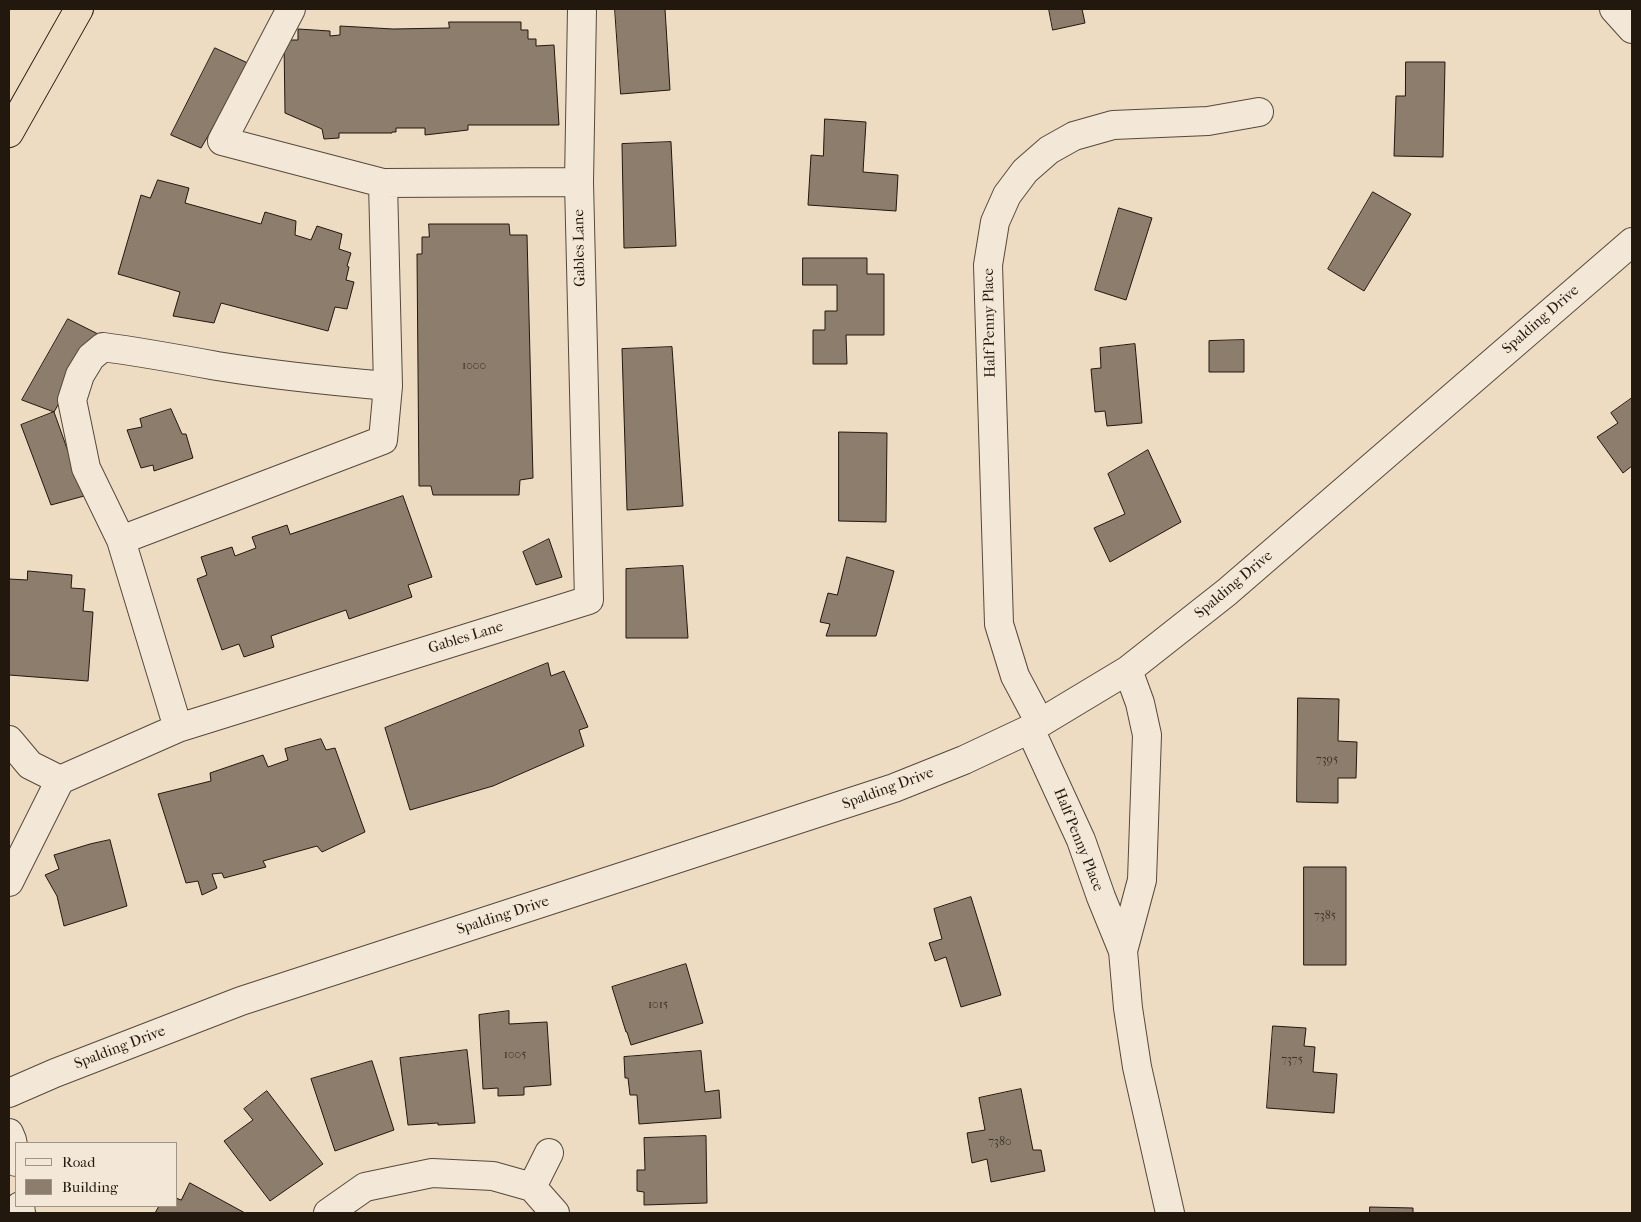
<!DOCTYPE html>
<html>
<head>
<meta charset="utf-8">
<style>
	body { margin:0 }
	#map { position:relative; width:1641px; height:1222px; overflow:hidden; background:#eddbc2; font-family:"IM FELL French Canon",serif }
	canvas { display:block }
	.frame { position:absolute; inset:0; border:10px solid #22180e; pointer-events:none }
	.legend { position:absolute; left:15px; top:1142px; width:162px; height:65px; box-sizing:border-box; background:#f3e8d7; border:1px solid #9f9587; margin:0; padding:6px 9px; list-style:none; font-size:15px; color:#22180e }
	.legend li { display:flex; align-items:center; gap:10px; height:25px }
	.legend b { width:25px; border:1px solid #9f9587 }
</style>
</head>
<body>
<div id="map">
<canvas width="1641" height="1222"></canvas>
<div class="frame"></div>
<ul class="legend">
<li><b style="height:6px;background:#f3e8d7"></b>Road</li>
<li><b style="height:14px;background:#8c7d6c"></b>Building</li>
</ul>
</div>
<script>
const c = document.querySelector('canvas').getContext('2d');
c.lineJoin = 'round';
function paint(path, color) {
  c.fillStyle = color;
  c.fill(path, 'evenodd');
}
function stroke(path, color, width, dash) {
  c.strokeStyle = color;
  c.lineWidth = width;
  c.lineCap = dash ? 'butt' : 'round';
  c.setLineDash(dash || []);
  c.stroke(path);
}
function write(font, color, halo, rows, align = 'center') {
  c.font = font + ' "IM FELL French Canon",serif';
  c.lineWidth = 4;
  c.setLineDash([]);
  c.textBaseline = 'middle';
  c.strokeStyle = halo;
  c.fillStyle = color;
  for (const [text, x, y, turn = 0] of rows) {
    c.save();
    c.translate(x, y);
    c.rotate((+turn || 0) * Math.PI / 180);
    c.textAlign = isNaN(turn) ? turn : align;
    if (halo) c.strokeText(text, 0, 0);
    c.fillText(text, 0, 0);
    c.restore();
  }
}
const building = new Path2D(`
	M 615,9 L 665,9 L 670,90 L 621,94 Z
	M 1049,9 L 1082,9 L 1085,23 L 1053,30 Z
	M 449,22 L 521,22 L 521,30 L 528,30 L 528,39 L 536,39 L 536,46 L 554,45 L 559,125 L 468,125 L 468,130 L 425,135 L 425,128 L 396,128 L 396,132 L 392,132 L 392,133 L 339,133 L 339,138 L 324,139 L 322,129 L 285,113 L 284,40 L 298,40 L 298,29 L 330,31 L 330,36 L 340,35 L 340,26 L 393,29 L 449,28 Z
	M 215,48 L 250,64 L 201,148 L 171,135 Z
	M 1406,62 L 1445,62 L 1443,157 L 1394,156 L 1396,96 L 1405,96 Z
	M 825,119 L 866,122 L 863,172 L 898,175 L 896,211 L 808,205 L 811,155 L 823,156 Z
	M 671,142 L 676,246 L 624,248 L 622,144 Z
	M 158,180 L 189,188 L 185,203 L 261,224 L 265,212 L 296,221 L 295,235 L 311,240 L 317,226 L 342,234 L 339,249 L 351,253 L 347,266 L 349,267 L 346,280 L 354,282 L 347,309 L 335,307 L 328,331 L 221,303 L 214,323 L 173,316 L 180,292 L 118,274 L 141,195 L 150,198 Z
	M 1373,192 L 1411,214 L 1364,291 L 1328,269 Z
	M 1119,208 L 1152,218 L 1126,300 L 1095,290 Z
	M 429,224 L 509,224 L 510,235 L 527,235 L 533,478 L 520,480 L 519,495 L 433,495 L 431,486 L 419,486 L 417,254 L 422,254 L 422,237 L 429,237 Z
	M 803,258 L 867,258 L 867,274 L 884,274 L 884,335 L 846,335 L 847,364 L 813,364 L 813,330 L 825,330 L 825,311 L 837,311 L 837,285 L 803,285 Z
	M 68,319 L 98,334 L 54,412 L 22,400 Z
	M 1244,340 L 1244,372 L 1209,372 L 1209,341 Z
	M 1135,344 L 1142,423 L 1107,426 L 1105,411 L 1095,412 L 1091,369 L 1101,368 L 1100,348 Z
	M 672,347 L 683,506 L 627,510 L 622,349 Z
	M 1632,398 L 1632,466 L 1623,473 L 1597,437 L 1618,423 L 1611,413 Z
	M 171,409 L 182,434 L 186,434 L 193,458 L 154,471 L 153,465 L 141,468 L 127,430 L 142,427 L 140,419 Z
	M 54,412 L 84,496 L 51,505 L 21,425 Z
	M 839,432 L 887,433 L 886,522 L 839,521 Z
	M 1148,450 L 1181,522 L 1110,562 L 1094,528 L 1125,514 L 1108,474 Z
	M 403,496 L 432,577 L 408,585 L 412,597 L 349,619 L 346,610 L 271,636 L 274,647 L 244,657 L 239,644 L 222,650 L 197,579 L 207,575 L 201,557 L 232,547 L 235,556 L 256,548 L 252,537 L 287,525 L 290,534 Z
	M 549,539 L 562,577 L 536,585 L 523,552 Z
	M 847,557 L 894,571 L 876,636 L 826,636 L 830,624 L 820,622 L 828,593 L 837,595 Z
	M 683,566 L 688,638 L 626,638 L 626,569 Z
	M 28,571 L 72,575 L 71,588 L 85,589 L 83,611 L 93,612 L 88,681 L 9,675 L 9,579 L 27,580 Z
	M 548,663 L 551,676 L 564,671 L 588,727 L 579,730 L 584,746 L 493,786 L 410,810 L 385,728 Z
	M 1298,698 L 1339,699 L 1338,741 L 1357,742 L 1356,778 L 1338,778 L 1338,803 L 1297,802 Z
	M 321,739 L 326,750 L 335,748 L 365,832 L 322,852 L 317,846 L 263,861 L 266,867 L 224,878 L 222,873 L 212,874 L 217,888 L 202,895 L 198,881 L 186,883 L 158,794 L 211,781 L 210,773 L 263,755 L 268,767 L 288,760 L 285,749 Z
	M 110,840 L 127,906 L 64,926 L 57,896 L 45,875 L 59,869 L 54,855 L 90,844 Z
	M 1304,867 L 1346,867 L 1346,965 L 1304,965 Z
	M 971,897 L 1001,995 L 961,1007 L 946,957 L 935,961 L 929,943 L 942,939 L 934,909 Z
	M 686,964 L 703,1023 L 631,1045 L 627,1032 L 626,1032 L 612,987 Z
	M 509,1011 L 509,1024 L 547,1022 L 551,1085 L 524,1087 L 524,1095 L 498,1096 L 498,1088 L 483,1089 L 479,1015 Z
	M 1273,1026 L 1306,1028 L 1304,1046 L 1315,1047 L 1313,1072 L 1337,1074 L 1334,1113 L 1267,1108 Z
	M 467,1050 L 475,1123 L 438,1125 L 438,1123 L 408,1125 L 400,1058 Z
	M 701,1051 L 705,1092 L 719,1090 L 721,1118 L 639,1124 L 637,1095 L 630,1095 L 628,1078 L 625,1078 L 624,1057 Z
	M 372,1061 L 394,1130 L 335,1151 L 311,1079 Z
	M 1021,1089 L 1033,1150 L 1041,1150 L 1045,1171 L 991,1182 L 987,1159 L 972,1163 L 967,1133 L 985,1130 L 979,1098 Z
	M 267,1091 L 323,1164 L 270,1201 L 224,1141 L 253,1120 L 244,1109 Z
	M 706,1136 L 707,1203 L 644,1205 L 644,1192 L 637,1191 L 637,1170 L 645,1170 L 644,1138 Z
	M 190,1183 L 245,1213 L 155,1213 L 159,1206 L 176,1206 L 176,1198 L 181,1200 Z
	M 1370,1207 L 1413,1208 L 1413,1213 L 1370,1213 Z`);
const minor = new Path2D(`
	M 1614,9 L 1632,29
	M 383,183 L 579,182
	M 121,540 L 86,468 L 72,400 L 80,375 L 91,357 L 103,347 C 141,352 179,359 217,366 C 273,375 330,381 388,386
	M 1128,670 L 1140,703 L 1147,735 L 1142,880 L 1123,951 L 1128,1008 L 1137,1067 L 1170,1213
	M 1040,723 L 1015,676 L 999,624 L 988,265 L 995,222 L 1007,195 L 1025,171 L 1049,150 L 1074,136 L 1113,125 L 1208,121 L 1259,112
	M 178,728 L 121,540 L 383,440 L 388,386 L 383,183 L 222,141 L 291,9
	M 1030,729 L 1081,840 L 1101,897 L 1123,951
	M 9,740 L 30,765 L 60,780
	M 9,882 L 60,780 L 178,728 L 589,600 L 579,182 L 582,9
	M 9,1093 L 55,1073 L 241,1001 L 894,788 L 964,760 L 1030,729 L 1128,670 L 1227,592 L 1632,242
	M 9,1133 L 12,1140 L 16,1162
	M 532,1187 L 549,1153
	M 20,1206 L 21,1213
	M 328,1213 L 365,1187 L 432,1173 L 493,1176 L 532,1187 L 555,1213`);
const highway = new Path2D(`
	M 9,133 L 79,9`);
const numberNames = [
	["1000",474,366],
	["7395",1327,760],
	["7385",1325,916],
	["1015",658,1005],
	["1005",515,1055],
	["7375",1292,1060],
	["7380",1000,1142]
];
const streetNames = [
	["Gables Lane",580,248,-91],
	["Spalding Drive",1541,320,-41],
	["Half Penny Place",990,323,-91],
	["Spalding Drive",1234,585,-40],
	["Gables Lane",466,638,-17],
	["Spalding Drive",888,789,-20],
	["Half Penny Place",1078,840,68],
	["Spalding Drive",503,916,-18],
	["Spalding Drive",120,1048,-21]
];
paint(building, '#8c7d6c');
stroke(building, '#22180e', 1);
stroke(minor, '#55493b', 30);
stroke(highway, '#22180e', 30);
stroke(minor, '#f3e8d7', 28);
stroke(highway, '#eddbc2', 28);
write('12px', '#3c3126', null, numberNames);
write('15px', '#22180e', '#f3e8d7', streetNames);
</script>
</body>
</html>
